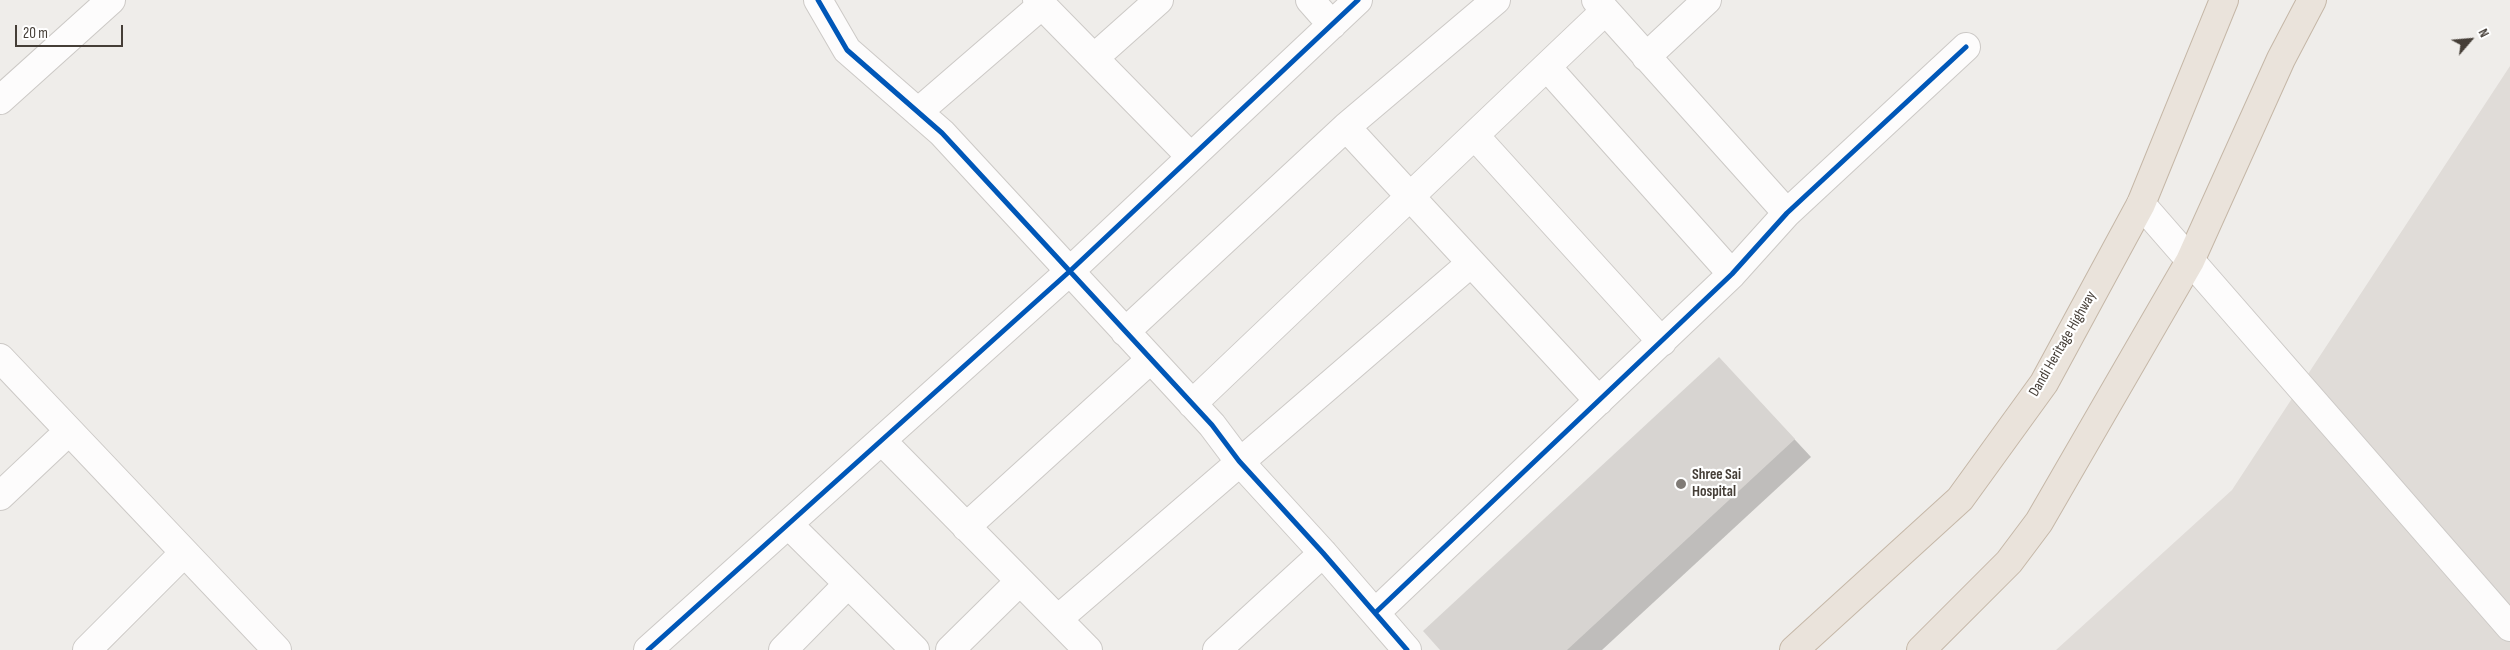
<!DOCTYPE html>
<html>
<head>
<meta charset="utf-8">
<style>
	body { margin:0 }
	#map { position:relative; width:2510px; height:650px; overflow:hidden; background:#efedea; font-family:"Sofia Sans Condensed",sans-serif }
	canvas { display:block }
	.north { position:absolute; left:2445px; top:15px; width:50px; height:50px; -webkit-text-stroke:4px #fff; paint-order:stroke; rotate:63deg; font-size:14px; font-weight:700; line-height:20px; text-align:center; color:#453e37 }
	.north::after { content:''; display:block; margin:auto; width:18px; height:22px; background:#453e37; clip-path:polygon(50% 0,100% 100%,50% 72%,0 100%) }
	.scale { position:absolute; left:15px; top:25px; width:108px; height:22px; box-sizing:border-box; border:2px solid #453e37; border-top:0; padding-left:6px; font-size:15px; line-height:18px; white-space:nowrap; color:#453e37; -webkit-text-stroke:4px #fff; paint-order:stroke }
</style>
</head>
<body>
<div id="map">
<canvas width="2510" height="650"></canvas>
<div class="north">N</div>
<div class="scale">20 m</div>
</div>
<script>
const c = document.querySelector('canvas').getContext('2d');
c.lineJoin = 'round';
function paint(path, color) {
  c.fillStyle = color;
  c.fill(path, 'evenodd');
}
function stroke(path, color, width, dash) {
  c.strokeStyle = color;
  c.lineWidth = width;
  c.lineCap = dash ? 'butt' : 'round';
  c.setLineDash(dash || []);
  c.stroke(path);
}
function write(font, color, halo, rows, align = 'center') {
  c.font = font + ' "Sofia Sans Condensed",sans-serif';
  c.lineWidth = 4.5;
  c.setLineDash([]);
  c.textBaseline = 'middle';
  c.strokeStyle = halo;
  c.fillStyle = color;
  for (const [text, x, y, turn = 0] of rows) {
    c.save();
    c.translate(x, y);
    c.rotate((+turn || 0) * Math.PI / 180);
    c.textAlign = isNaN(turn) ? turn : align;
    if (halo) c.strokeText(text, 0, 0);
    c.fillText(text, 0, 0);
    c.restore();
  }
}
const industrial = new Path2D(`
	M 2510,66 L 2510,650 L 2056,650 L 2232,490 Z`);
const shadow = new Path2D(`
	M 1719,358 L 1811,457 L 1602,650 L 1442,650 Z`);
const building = new Path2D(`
	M 1719,357 L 1795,439 L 1567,650 L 1440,650 L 1423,631 Z`);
const street = new Path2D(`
	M 818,0 L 847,50 L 942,133 L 1212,425 L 1239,461 L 1323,553 L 1407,650
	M 1037,0 L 1191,157
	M 1310,0 L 1332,25
	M 1596,0 L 1787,213
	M 1646,57 L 1707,0
	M 1094,58 L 1159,0
	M 1547,67 L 1732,274
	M 0,100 L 111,0
	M 918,112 L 1042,5
	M 1346,127 L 1599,401
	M 1475,136 L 1662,342
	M 2141,204 L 2510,627
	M 1125,332 L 1346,127 L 1496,0
	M 0,358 L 277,650
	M 1192,404 L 1605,11
	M 882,441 L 1088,650
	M 0,496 L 69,431
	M 788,524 L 915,650
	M 966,527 L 1151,359
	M 1375,613 L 1732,274 L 1787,213 L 1966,47
	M 1058,619 L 1471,263
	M 87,650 L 184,553
	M 648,650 L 1070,271 L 1358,0
	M 783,650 L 848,584
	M 950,650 L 1020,581
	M 1217,650 L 1323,553`);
const highway = new Path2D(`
	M 1794,650 L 1960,499 L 2044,383 L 2141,204 L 2224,0
	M 1921,650 L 2009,562 L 2039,522 L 2190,261 L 2281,59 L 2312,0`);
const cycleway = new Path2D(`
	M 818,0 L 847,50 L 942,133 L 1212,425 L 1239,461 L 1323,553 L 1407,650
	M 1375,613 L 1732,274 L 1787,213 L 1966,47
	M 648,650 L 1070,271 L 1358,0`);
const markers = [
	[1681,484,6,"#807b76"]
];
const streetNames = [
	["Dandi Heritage Highway",2063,344,-60]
];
const poiNames = [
	["Shree Sai",1692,475],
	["Hospital",1692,492]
];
paint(industrial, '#e0dcd8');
paint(shadow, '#0003');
paint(building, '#d7d4d1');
stroke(street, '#ccc9c6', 30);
stroke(highway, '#c5b7a7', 30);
stroke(street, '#fdfcfc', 28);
stroke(highway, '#eae3db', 28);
stroke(cycleway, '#0057b8', 5);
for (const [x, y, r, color] of markers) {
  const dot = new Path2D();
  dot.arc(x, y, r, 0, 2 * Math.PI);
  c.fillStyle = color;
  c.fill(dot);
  stroke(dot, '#fff', 2);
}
write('15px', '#453e37', '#fff', streetNames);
write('bold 15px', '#453e37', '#fff', poiNames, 'left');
</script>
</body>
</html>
